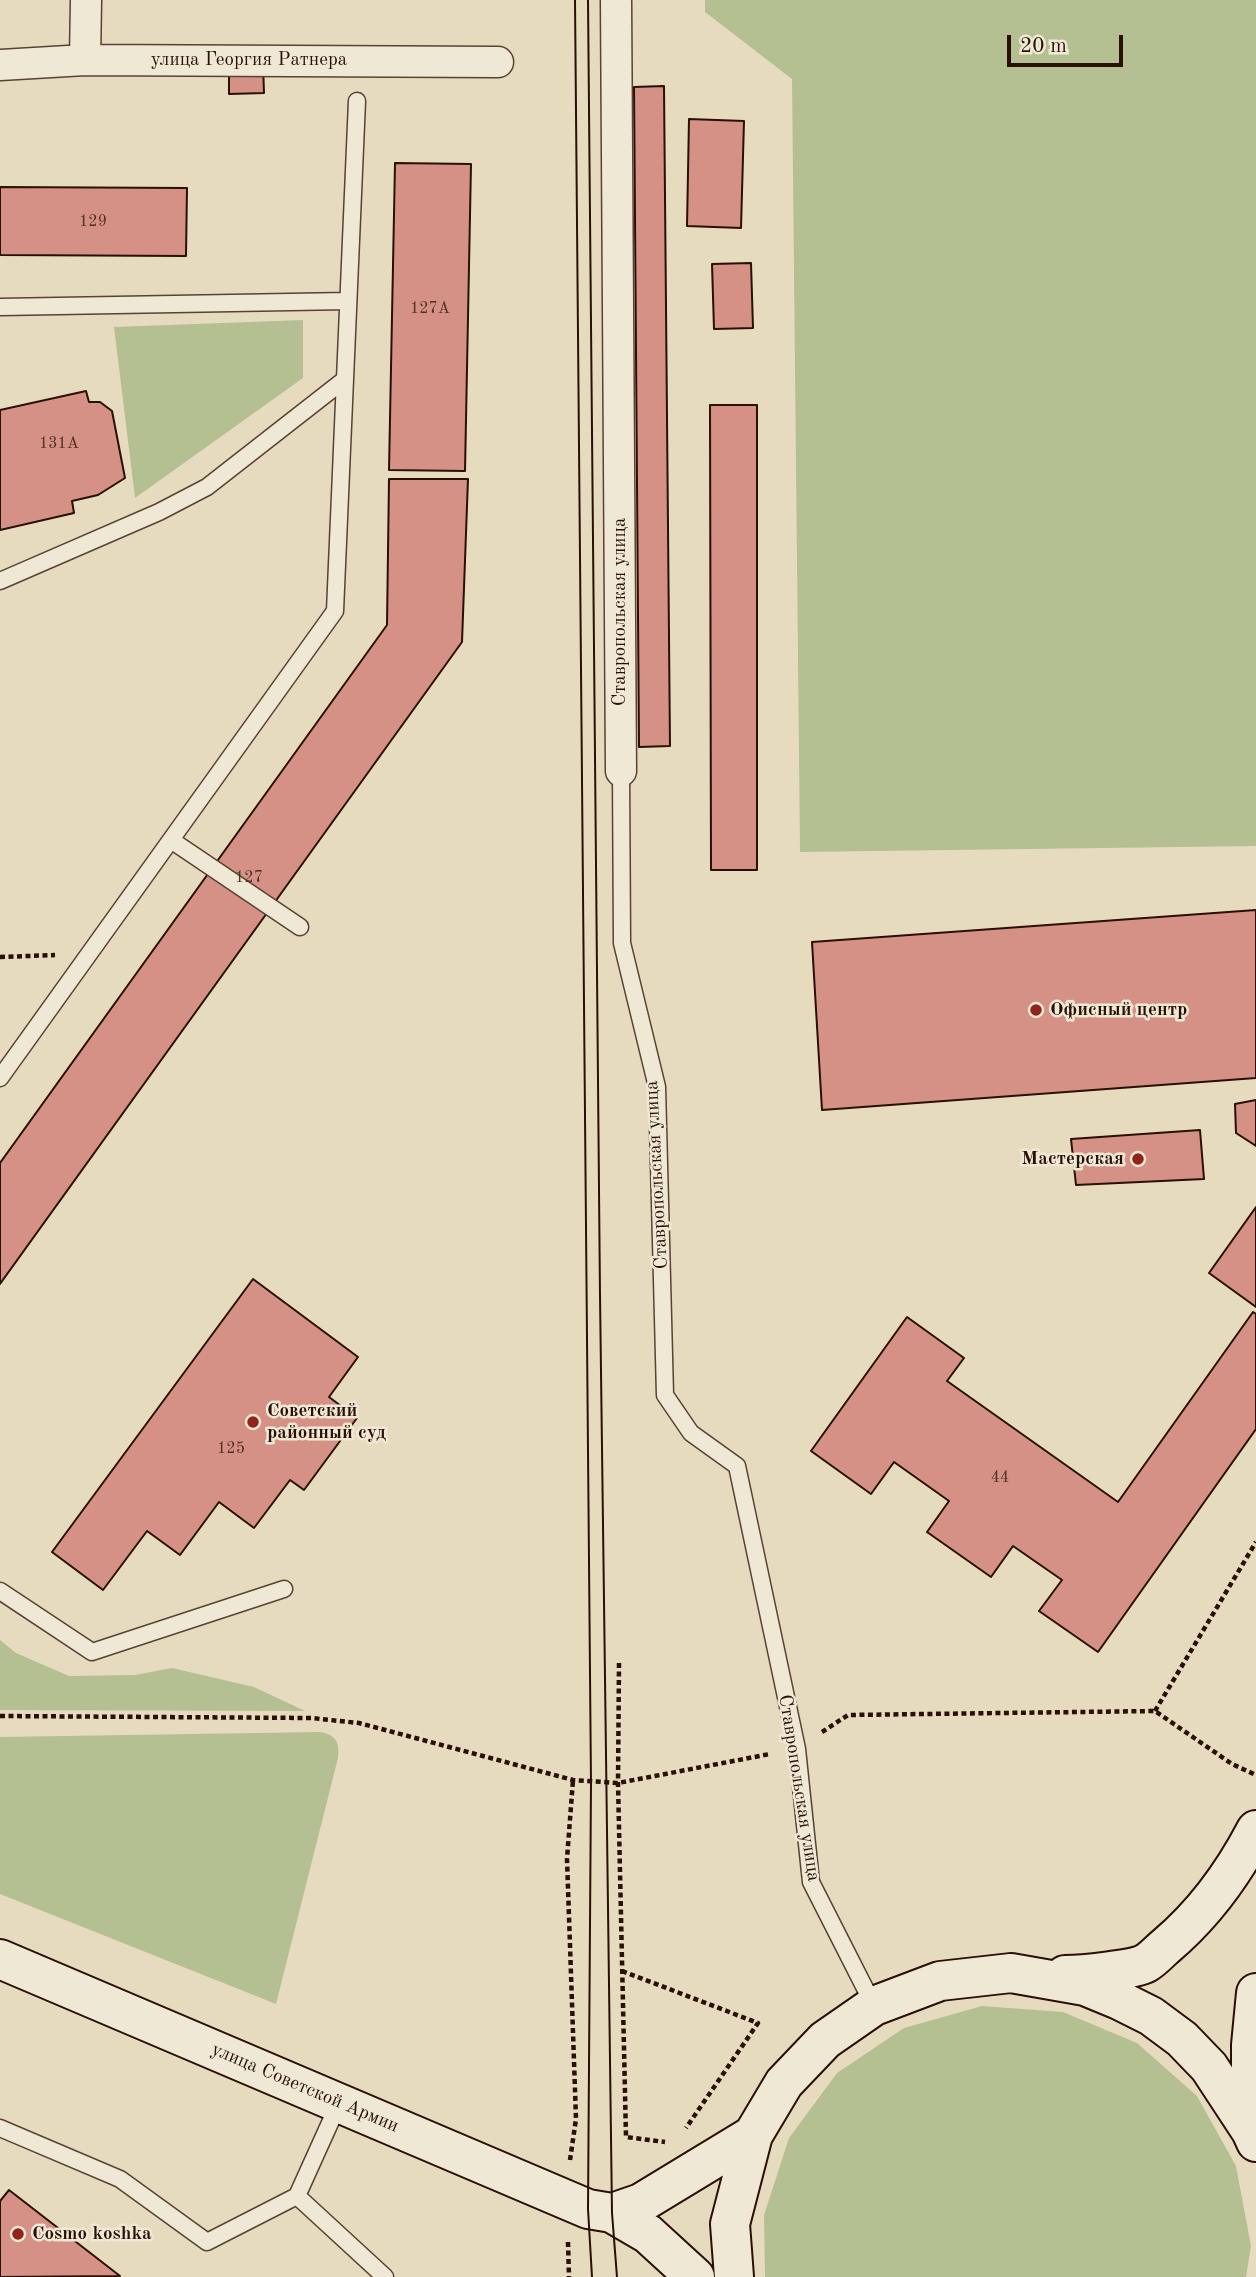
<!DOCTYPE html>
<html>
<head>
<meta charset="utf-8">
<style>
	body { margin:0 }
	#map { position:relative; width:1256px; height:2277px; overflow:hidden; background:#e7dbbf; font-family:"Old Standard TT",serif }
	canvas { display:block }
	.scale { position:absolute; left:1007px; top:35px; width:116px; height:32px; box-sizing:border-box; border:4px solid #290f04; border-top:0; padding-left:9px; font-size:21px; line-height:24px; white-space:nowrap; color:#290f04; -webkit-text-stroke:5px #efe8d5; paint-order:stroke }
</style>
</head>
<body>
<div id="map">
<canvas width="1256" height="2277"></canvas>
<div class="scale">20 m</div>
</div>
<script>
const c = document.querySelector('canvas').getContext('2d');
c.lineJoin = 'round';
function paint(path, color) {
  c.fillStyle = color;
  c.fill(path, 'evenodd');
}
function stroke(path, color, width, dash) {
  c.strokeStyle = color;
  c.lineWidth = width;
  c.lineCap = dash ? 'butt' : 'round';
  c.setLineDash(dash || []);
  c.stroke(path);
}
function write(font, color, halo, rows, align = 'center') {
  c.font = font + ' "Old Standard TT",serif';
  c.lineWidth = 5;
  c.setLineDash([]);
  c.textBaseline = 'middle';
  c.strokeStyle = halo;
  c.fillStyle = color;
  for (const [text, x, y, turn = 0] of rows) {
    c.save();
    c.translate(x, y);
    c.rotate((+turn || 0) * Math.PI / 180);
    c.textAlign = isNaN(turn) ? turn : align;
    if (halo) c.strokeText(text, 0, 0);
    c.fillText(text, 0, 0);
    c.restore();
  }
}
const green = new Path2D(`
	M 705,0 L 1256,0 L 1256,846 L 800,852 L 792,79 L 705,12 Z
	M 303,320 L 303,378 L 135,498 L 114,327 Z
	M 0,1640 L 16,1653 L 69,1676 L 135,1675 L 172,1668 L 254,1687 L 305,1711 L 0,1710 Z
	M 320,1732 C 336,1735 340,1742 338,1758 L 276,2004 L 0,1894 L 0,1737 Z
	M 982,2006 L 1063,2012 L 1137,2043 L 1197,2096 L 1236,2166 L 1251,2246 L 1246,2277 L 765,2277 L 764,2215 L 789,2138 L 837,2073 L 904,2028 Z`);
const building = new Path2D(`
	M 229,64 L 263,64 L 264,93 L 229,94 Z
	M 664,86 L 670,746 L 639,747 L 634,87 Z
	M 689,119 L 744,121 L 741,228 L 687,226 Z
	M 395,163 L 471,164 L 465,471 L 389,470 Z
	M 0,187 L 187,188 L 186,256 L 0,255 Z
	M 751,263 L 753,328 L 714,329 L 712,264 Z
	M 86,391 L 89,402 L 100,402 L 112,411 L 125,478 L 98,495 L 72,501 L 74,513 L 0,530 L 0,410 Z
	M 710,405 L 757,405 L 757,870 L 711,870 Z
	M 389,479 L 468,479 L 462,642 L 0,1284 L 0,1163 L 387,625 Z
	M 1256,910 L 1256,1078 L 822,1110 L 812,942 Z
	M 1256,1100 L 1256,1146 L 1236,1133 L 1235,1104 Z
	M 1200,1130 L 1204,1179 L 1076,1185 L 1071,1139 Z
	M 1256,1207 L 1256,1307 L 1209,1273 Z
	M 253,1279 L 358,1357 L 329,1397 L 357,1418 L 304,1490 L 290,1480 L 254,1528 L 219,1502 L 180,1555 L 147,1531 L 103,1590 L 52,1552 Z
	M 1253,1312 L 1256,1314 L 1256,1429 L 1098,1652 L 1039,1611 L 1062,1580 L 1013,1546 L 991,1577 L 927,1532 L 949,1501 L 894,1462 L 871,1494 L 811,1451 L 907,1317 L 964,1358 L 947,1381 L 1118,1502 Z
	M 9,2190 L 120,2276 L 0,2277 L 0,2201 Z`);
const path = new Path2D(`
	M 0,957 L 55,955
	M 619,1663 L 618,1783 L 626,2137 L 665,2142
	M 1155,1711 L 1256,1542
	M 0,1716 L 311,1718 L 359,1723 L 573,1780 L 618,1783 L 770,1754
	M 822,1732 L 848,1715 L 1155,1711 L 1232,1764 L 1256,1775
	M 622,1971 L 758,2023 L 686,2128
	M 570,2160 L 576,2119 L 567,1859 L 573,1780
	M 568,2242 L 569,2277`);
const lane = new Path2D(`
	M 0,307 L 348,301
	M 0,581 L 159,512 L 207,487 L 344,380
	M 621,771 L 622,943 L 657,1087 L 665,1395 L 691,1433 L 737,1466 L 797,1749 L 811,1882 L 874,2006
	M 171,840 L 300,927
	M 0,1078 L 335,611 L 357,101
	M 0,1591 L 92,1652 L 284,1589
	M 0,2128 L 120,2179 L 207,2242 L 297,2196 L 385,2277
	M 297,2196 L 339,2103`);
const street = new Path2D(`
	M 616,0 L 621,771
	M 85,60 L 86,0
	M 0,65 L 85,60 L 498,62`);
const secondary = new Path2D(`
	M 0,1959 L 588,2209 L 612,2213 L 648,2234 L 695,2277
	M 1065,1975 C 1080,1975 1134,1970 1146,1963 C 1153,1959 1160,1951 1166,1946 C 1205,1913 1233,1874 1256,1830
	M 1251,2131 L 1251,2045 L 1256,1993
	M 612,2213 L 641,2203 L 753,2135
	M 734,2277 L 730,2224 L 753,2135 L 784,2083 L 825,2040 L 874,2006 L 940,1981 L 1011,1973 L 1085,1986 L 1119,2000 L 1151,2016 L 1182,2039 L 1209,2067 L 1251,2131 L 1256,2142`);
const tram = new Path2D(`
	M 575,0 L 591,1782 L 588,2209 L 592,2277
	M 588,0 L 600,1295 L 612,2213 L 617,2277`);
const markers = [
	[1036,1010,7,"#8f2418"],
	[1138,1159,7,"#8f2418"],
	[253,1422,7,"#8f2418"],
	[18,2234,7,"#8f2418"]
];
const numberNames = [
	["129",93,222],
	["127А",430,309],
	["131А",59,444],
	["127",249,878],
	["125",231,1449],
	["44",1000,1478]
];
const streetNames = [
	["улица Георгия Ратнера",249,60],
	["Ставропольская улица",620,612,-90],
	["Ставропольская улица",657,1175,-93],
	["Ставропольская улица",799,1788,81],
	["улица Советской Армии",305,2088,23]
];
const poiNames = [
	["Офисный центр",1050,1010],
	["Мастерская",1124,1159,"right"],
	["Советский",267,1411],
	["районный суд",267,1433],
	["Cosmo koshka",32,2234]
];
paint(green, '#b5c092');
paint(building, '#d59186');
stroke(building, '#290f04', 2);
stroke(lane, '#584233', 19);
stroke(street, '#584233', 33);
stroke(secondary, '#290f04', 42);
stroke(path, '#290f04', 4.5, [5, 3.5]);
stroke(lane, '#efe8d5', 16);
stroke(street, '#efe8d5', 30);
stroke(secondary, '#efe8d5', 38);
stroke(tram, '#290f04', 2);
for (const [x, y, r, color] of markers) {
  const dot = new Path2D();
  dot.arc(x, y, r, 0, 2 * Math.PI);
  c.fillStyle = color;
  c.fill(dot);
  stroke(dot, '#efe8d5', 2.5);
}
write('16px', '#543024', null, numberNames);
write('19px', '#290f04', '#efe8d5', streetNames);
write('bold 19px', '#290f04', '#efe8d5', poiNames, 'left');
</script>
</body>
</html>
